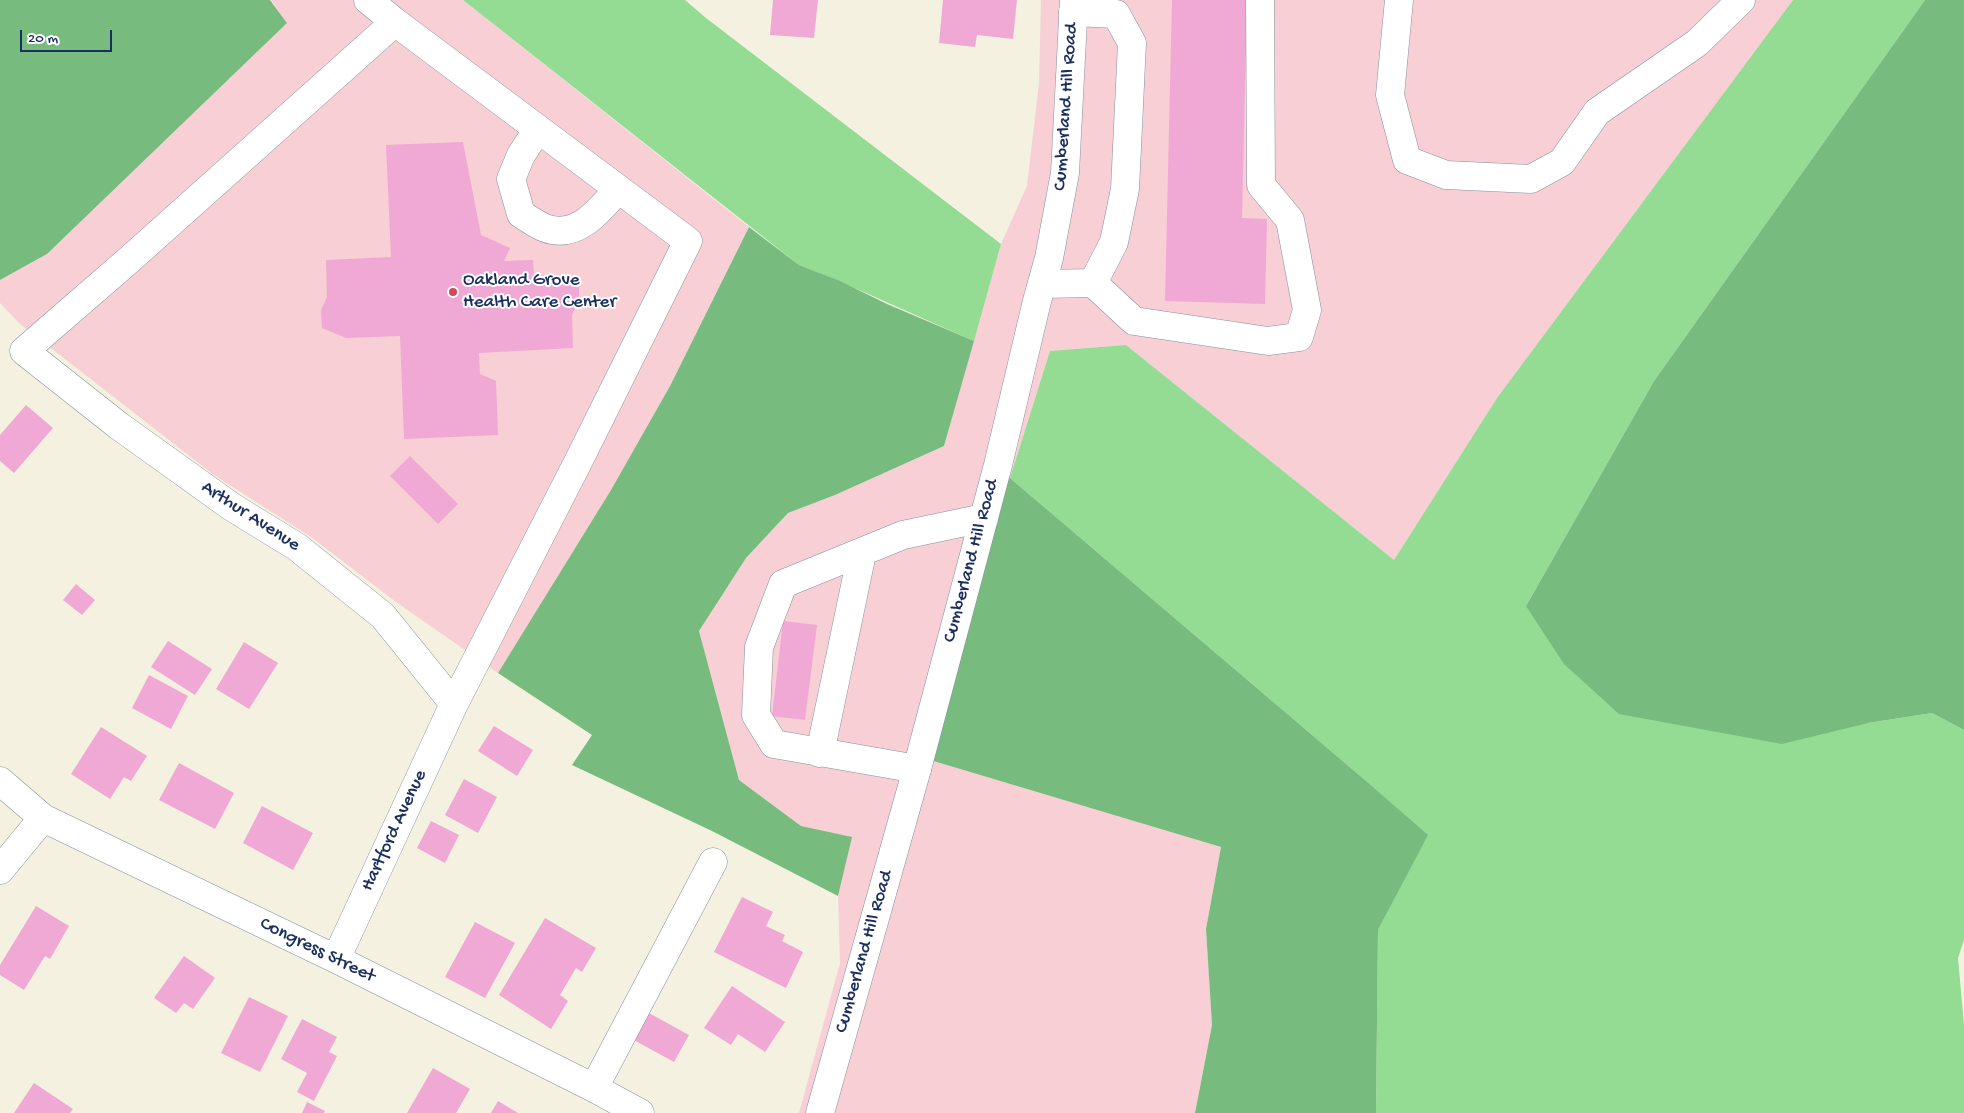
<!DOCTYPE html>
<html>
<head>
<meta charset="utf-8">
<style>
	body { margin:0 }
	#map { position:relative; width:1964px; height:1113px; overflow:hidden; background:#f4f1e0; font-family:"Gochi Hand",sans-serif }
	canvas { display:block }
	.scale { position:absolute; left:20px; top:30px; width:92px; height:22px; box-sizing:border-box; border:2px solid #1b2f5e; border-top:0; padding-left:6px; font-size:15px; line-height:18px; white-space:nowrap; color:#1b2f5e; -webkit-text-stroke:4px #fff; paint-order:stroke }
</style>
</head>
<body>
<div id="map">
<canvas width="1964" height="1113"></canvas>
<div class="scale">20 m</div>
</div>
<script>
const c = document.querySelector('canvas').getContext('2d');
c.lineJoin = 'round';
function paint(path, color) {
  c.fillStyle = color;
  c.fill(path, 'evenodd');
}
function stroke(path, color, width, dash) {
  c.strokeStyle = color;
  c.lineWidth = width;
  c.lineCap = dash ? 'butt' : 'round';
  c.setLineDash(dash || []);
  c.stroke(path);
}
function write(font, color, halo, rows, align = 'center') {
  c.font = font + ' "Gochi Hand",sans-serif';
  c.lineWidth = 4;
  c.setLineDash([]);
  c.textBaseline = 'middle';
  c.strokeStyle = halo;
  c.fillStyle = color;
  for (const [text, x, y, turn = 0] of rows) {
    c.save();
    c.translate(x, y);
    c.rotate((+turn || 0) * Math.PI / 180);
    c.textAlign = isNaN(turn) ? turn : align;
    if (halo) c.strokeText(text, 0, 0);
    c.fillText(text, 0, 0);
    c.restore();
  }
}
const built = new Path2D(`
	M 271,0 L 463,0 L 749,227 L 670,386 L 611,490 L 498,673 L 396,602 L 311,537 L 214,475 L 20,324 L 0,303 L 0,280 L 47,254 L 287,23 Z
	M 1041,0 L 1793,0 L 1497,398 L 1394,560 L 1126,345 L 1050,351 L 1010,478 L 997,464 L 930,760 L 1221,847 L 1206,929 L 1212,1025 L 1195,1113 L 799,1113 L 840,963 L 838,896 L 851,837 L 801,826 L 739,780 L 699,631 L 746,558 L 788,513 L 835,495 L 944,446 L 1001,244 L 1027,186 L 1039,83 Z`);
const green = new Path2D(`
	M 463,0 L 685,0 L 706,18 L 1001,244 L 974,341 C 916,316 858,288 799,265 Z
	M 1793,0 L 1925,0 L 1654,381 L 1526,606 L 1868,723 L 1932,713 L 1964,730 L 1964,940 L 1958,958 L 1964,1025 L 1964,1113 L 1376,1113 L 1378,930 L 1427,835 L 1365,780 L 1010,478 L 1050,351 L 1126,345 L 1394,560 L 1497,398 Z`);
const forest = new Path2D(`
	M 0,0 L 270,0 L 287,23 L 47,254 L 0,280 Z
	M 1925,0 L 1964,0 L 1964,730 L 1932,713 L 1868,723 L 1782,744 L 1619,714 L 1564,664 L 1526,606 L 1654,381 Z
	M 749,227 L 799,265 L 840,281 L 887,304 L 974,341 L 944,446 L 835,495 L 788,513 L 746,558 L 699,631 L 739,780 L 801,826 L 852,837 L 838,896 L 712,831 L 572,765 L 592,735 L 498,673 L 611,490 L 670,386 Z
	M 997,463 L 1010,478 L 1365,780 L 1428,835 L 1378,930 L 1376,1113 L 1195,1113 L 1212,1025 L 1206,929 L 1221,847 L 930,760 Z`);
const building = new Path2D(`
	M 773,0 L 818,0 L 814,38 L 770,35 Z
	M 943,0 L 1017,0 L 1013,39 L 977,35 L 975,47 L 939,43 Z
	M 1172,0 L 1247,0 L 1242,218 L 1267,219 L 1265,304 L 1165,301 Z
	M 463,142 L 481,235 L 510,248 L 504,261 L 533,260 L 534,276 L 553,275 L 579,287 L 579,299 L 572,315 L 573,348 L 479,353 L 480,374 L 496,381 L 498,435 L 404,439 L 400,336 L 346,338 L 322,328 L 321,310 L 327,297 L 326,260 L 391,257 L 386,145 Z
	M 26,405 L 53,428 L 14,473 L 0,461 L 0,435 Z
	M 410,456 L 458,504 L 438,524 L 390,476 Z
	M 76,584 L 95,600 L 82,615 L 63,600 Z
	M 783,621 L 817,625 L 805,720 L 772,716 Z
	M 168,641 L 212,669 L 195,695 L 151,667 Z
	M 244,642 L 278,663 L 249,709 L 216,689 Z
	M 149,675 L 188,696 L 171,729 L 132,708 Z
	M 494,726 L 533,750 L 517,776 L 478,751 Z
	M 101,727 L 147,756 L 131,781 L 124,777 L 110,799 L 71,774 Z
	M 179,763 L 234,793 L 215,829 L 159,800 Z
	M 464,779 L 497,797 L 478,833 L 445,815 Z
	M 262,806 L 313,833 L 293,870 L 243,843 Z
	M 431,821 L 459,835 L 445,863 L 417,848 Z
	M 742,897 L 773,912 L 766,926 L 785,935 L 782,941 L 803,952 L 786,988 L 714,952 Z
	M 36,906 L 69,926 L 50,959 L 45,956 L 24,990 L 0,975 L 0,965 Z
	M 545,918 L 596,948 L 582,972 L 576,968 L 560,995 L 568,1001 L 551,1029 L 499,995 Z
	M 475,922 L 515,943 L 485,998 L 445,977 Z
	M 184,956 L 215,978 L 193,1009 L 184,1003 L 176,1013 L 154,998 Z
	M 732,986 L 785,1022 L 765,1052 L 738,1034 L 731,1045 L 704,1028 Z
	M 249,997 L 288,1016 L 260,1072 L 221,1053 Z
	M 647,1012 L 689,1035 L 674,1062 L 632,1039 Z
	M 302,1019 L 337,1037 L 329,1052 L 337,1056 L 314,1101 L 297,1092 L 307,1073 L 281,1059 Z
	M 433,1068 L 470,1089 L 456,1113 L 407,1113 Z
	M 34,1083 L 73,1109 L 70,1113 L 14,1113 Z
	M 498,1101 L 518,1113 L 491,1113 Z
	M 307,1102 L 325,1111 L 324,1113 L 302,1113 Z`);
const minor = new Path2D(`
	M 368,0 L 395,22
	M 1399,0 L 1390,95 L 1407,160 L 1446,175 L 1531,179 L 1562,162 L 1597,112 L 1697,43 L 1741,0
	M 1073,12 L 1116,14
	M 538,129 L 521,155 L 511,179 L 521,214 C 529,219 537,225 545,228 C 577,240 600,210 618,189
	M 1093,283 L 1114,242 L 1125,189 L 1132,43 L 1116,14
	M 1042,284 L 1093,283 L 1134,321 L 1268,341 L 1299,337 L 1307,310 L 1290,220 L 1261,185 L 1260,0
	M 820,753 L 862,553
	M 917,769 L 774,744 L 756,715 L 759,647 L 783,584 L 903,535 L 984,518
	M 0,781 L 43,818 L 336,959 L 594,1088 L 640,1113
	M 0,870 L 43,818
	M 336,959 L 454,704 L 578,462 L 688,241 L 395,22 L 130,259 L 24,351 L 119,426 L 232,507 L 297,547 L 383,616 L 454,704
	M 594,1088 L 713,862`);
const major = new Path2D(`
	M 820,1113 L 917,769 L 998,465 L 1037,301 L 1049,258 L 1065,173 L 1074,0`);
const markers = [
	[453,292,5,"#d1495b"]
];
const streetNames = [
	["Cumberland Hill Road",1067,107,-86],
	["Arthur Avenue",250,517,33],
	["Cumberland Hill Road",972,561,-75],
	["Hartford Avenue",395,831,-65],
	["Congress Street",317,951,26],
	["Cumberland Hill Road",865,952,-74]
];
const poiNames = [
	["Oakland Grove",463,281],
	["Health Care Center",463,303]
];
paint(built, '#f7cfd4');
paint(green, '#94db94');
paint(forest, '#77bb7e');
paint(building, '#f0a9d4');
stroke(minor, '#88909f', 29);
stroke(major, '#88909f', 29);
stroke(minor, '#fff', 28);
stroke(major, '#fff', 28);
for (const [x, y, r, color] of markers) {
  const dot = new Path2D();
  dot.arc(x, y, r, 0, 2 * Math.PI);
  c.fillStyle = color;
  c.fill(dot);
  stroke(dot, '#fff', 2);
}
write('19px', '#1b2f5e', '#fff', streetNames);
write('19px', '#1b2f5e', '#fff', poiNames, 'left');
</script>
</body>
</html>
